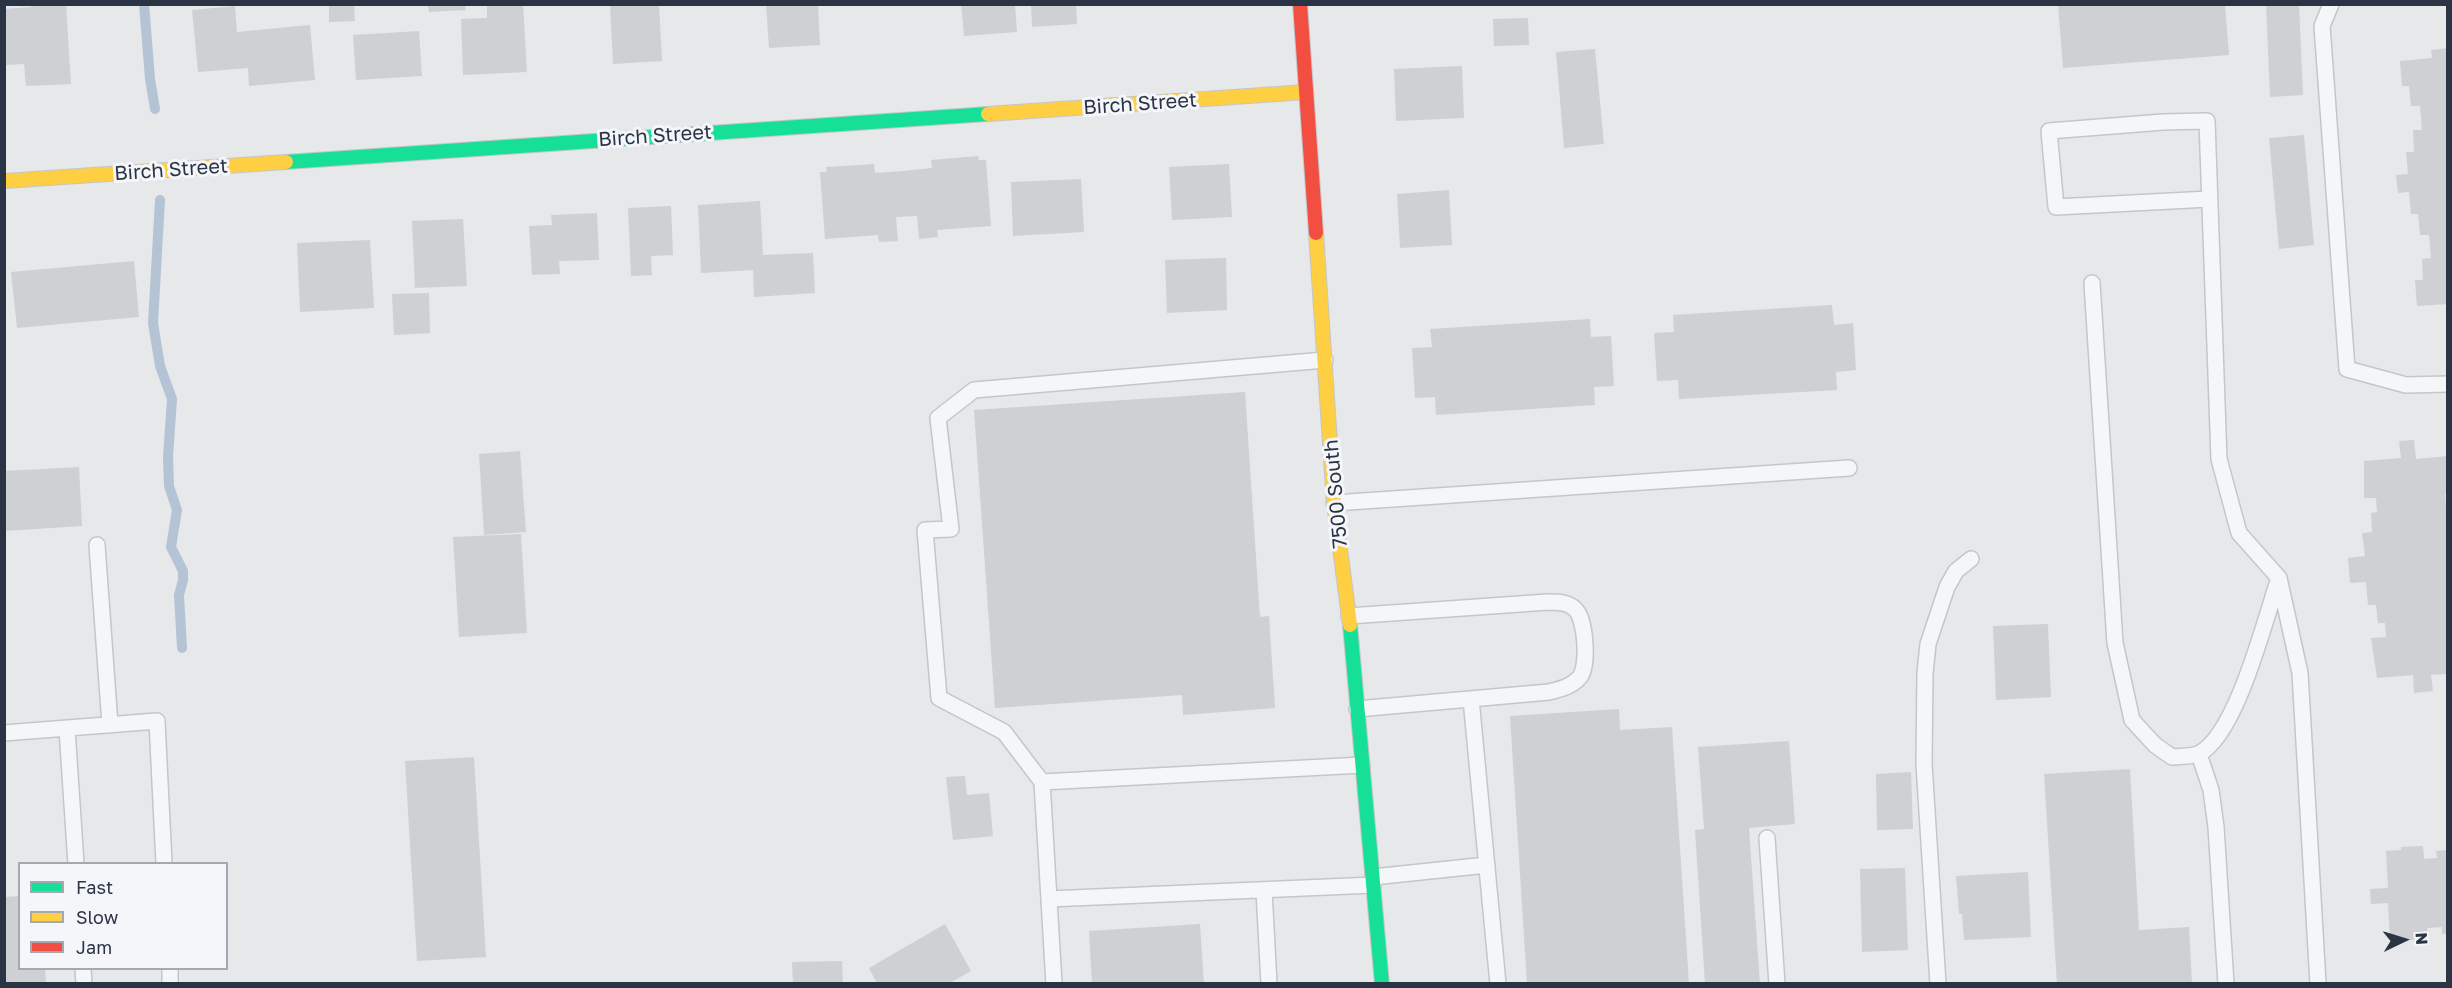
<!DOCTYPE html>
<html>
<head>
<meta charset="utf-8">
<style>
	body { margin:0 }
	#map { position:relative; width:2452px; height:988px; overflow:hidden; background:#e6e8ea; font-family:"Golos Text",sans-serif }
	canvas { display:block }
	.frame { position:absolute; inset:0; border:6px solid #2b3445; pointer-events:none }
	.legend { position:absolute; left:18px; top:862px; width:210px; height:108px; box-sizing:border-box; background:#f4f6f9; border:2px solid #a4a8b1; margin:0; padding:8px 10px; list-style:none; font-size:18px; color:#2b3445 }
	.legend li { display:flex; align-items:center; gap:12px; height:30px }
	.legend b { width:30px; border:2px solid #a4a8b1 }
	.north { position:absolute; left:2374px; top:910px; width:60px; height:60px; -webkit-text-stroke:4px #f4f6f9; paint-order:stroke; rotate:86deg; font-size:16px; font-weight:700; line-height:24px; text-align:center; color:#2b3445 }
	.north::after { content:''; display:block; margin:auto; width:21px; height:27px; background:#2b3445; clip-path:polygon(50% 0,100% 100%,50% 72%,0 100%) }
</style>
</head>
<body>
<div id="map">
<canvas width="2452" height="988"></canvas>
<div class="frame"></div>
<ul class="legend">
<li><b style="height:8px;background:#16e098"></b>Fast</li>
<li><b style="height:8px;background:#ffcf43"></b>Slow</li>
<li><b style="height:8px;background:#f24e42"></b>Jam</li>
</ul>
<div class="north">N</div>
</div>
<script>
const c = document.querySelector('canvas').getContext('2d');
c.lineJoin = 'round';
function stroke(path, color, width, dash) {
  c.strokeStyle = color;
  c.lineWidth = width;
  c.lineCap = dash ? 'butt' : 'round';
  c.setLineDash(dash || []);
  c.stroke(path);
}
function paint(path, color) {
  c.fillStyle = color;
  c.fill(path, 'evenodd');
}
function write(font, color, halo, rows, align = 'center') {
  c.font = font + ' "Golos Text",sans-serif';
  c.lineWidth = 6;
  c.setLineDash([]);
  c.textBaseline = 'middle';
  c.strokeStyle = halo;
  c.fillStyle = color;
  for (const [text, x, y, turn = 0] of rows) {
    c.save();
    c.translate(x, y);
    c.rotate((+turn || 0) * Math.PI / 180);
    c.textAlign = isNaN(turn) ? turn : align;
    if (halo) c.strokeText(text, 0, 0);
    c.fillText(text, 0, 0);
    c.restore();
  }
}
const stream = new Path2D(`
	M 144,4 L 150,79 L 155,109
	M 160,200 L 153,323 L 160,366 L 172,399 L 168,457 L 169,486 L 177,510 L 171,547 L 183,571 L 183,580 L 179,595 L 182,648`);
const building = new Path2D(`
	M 31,4 L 66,4 L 71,84 L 26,86 L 24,64 L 4,65 L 4,9 L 31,7 Z
	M 329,4 L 354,4 L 355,21 L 329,22 Z
	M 428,4 L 465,4 L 466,10 L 429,12 Z
	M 487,4 L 523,4 L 527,72 L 463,75 L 461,19 L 487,18 Z
	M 610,4 L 659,4 L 662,61 L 613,64 Z
	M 766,4 L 818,4 L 820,45 L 769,48 Z
	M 961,4 L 1015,4 L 1017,32 L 964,36 Z
	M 1031,4 L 1076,4 L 1077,24 L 1032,27 Z
	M 2266,4 L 2299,4 L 2303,95 L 2270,97 Z
	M 2058,5 L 2225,5 L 2229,55 L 2063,68 Z
	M 235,6 L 237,32 L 310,25 L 315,80 L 249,86 L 248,68 L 198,72 L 192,10 Z
	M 1528,18 L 1529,45 L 1494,46 L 1493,19 Z
	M 419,31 L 422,76 L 356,80 L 353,35 Z
	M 2448,48 L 2448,304 L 2417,306 L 2415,280 L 2423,280 L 2422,259 L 2431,258 L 2429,235 L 2420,235 L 2418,214 L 2411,214 L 2409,192 L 2398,193 L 2396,175 L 2408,174 L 2406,152 L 2414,152 L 2413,130 L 2422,130 L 2420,106 L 2411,106 L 2409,86 L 2402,86 L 2400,61 L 2432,58 L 2431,50 Z
	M 1595,49 L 1604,144 L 1564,148 L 1556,52 Z
	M 1462,66 L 1464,118 L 1396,121 L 1394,69 Z
	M 2304,135 L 2314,245 L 2279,249 L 2269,138 Z
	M 978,156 L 979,160 L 986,160 L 991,226 L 937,230 L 938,237 L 919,239 L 917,216 L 896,217 L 898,241 L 879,242 L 878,235 L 825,239 L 820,172 L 827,172 L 826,167 L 874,164 L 875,173 L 903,171 L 932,168 L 931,160 Z
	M 1229,164 L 1232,217 L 1172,220 L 1169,167 Z
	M 1081,179 L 1084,232 L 1013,236 L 1011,182 Z
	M 1449,190 L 1452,245 L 1400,248 L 1397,194 Z
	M 760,201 L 763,255 L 813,253 L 815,293 L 754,297 L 753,270 L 701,273 L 698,205 Z
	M 671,206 L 673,255 L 651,256 L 652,275 L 631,276 L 628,208 Z
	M 597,213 L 599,260 L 559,261 L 560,274 L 532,275 L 529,226 L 552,225 L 551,215 Z
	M 463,219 L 467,286 L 415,288 L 412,221 Z
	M 370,240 L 374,308 L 300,312 L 297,243 Z
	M 1226,258 L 1227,310 L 1167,313 L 1165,260 Z
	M 134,261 L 139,317 L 17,328 L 11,272 Z
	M 429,293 L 430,333 L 394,335 L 392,294 Z
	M 1832,305 L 1834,325 L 1853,323 L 1856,370 L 1836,372 L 1837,390 L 1679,399 L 1678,380 L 1657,381 L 1654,333 L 1674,332 L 1673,315 Z
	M 1590,319 L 1591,337 L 1611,336 L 1614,386 L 1594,387 L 1595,405 L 1436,415 L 1435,397 L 1415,398 L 1412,348 L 1432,347 L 1430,329 Z
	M 1245,392 L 1260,617 L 1269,616 L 1275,708 L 1183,715 L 1182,695 L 995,708 L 974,410 Z
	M 2414,440 L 2416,459 L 2448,456 L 2448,494 L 2445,494 L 2446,507 L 2448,507 L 2448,674 L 2431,675 L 2433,691 L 2414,693 L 2413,675 L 2377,678 L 2371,638 L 2386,637 L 2385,623 L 2378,623 L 2376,605 L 2368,605 L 2366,582 L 2350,583 L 2348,558 L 2365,556 L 2362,533 L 2372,532 L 2371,513 L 2377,512 L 2376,498 L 2364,498 L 2364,461 L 2401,458 L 2399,441 Z
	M 520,451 L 526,532 L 484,535 L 479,454 Z
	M 79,467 L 82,526 L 4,531 L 4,471 Z
	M 521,534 L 527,633 L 459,637 L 453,537 Z
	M 2048,624 L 2051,697 L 1996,700 L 1993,626 Z
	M 1619,709 L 1620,730 L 1672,727 L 1689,984 L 1527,984 L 1510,716 Z
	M 1789,741 L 1795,824 L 1749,828 L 1760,984 L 1705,984 L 1695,830 L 1704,829 L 1698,747 Z
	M 474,757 L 486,957 L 417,961 L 405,761 Z
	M 2130,769 L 2139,930 L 2189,927 L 2192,984 L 2057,984 L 2044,774 Z
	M 1911,772 L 1913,829 L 1877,830 L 1876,774 Z
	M 965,776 L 967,795 L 989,793 L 993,836 L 953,840 L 946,777 Z
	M 2423,846 L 2424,859 L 2437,858 L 2436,851 L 2448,850 L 2448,933 L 2442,934 L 2442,927 L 2427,928 L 2428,940 L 2390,940 L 2388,903 L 2371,904 L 2370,889 L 2388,888 L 2386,851 L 2401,850 L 2401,847 Z
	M 1905,868 L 1908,950 L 1862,952 L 1860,869 Z
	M 2028,872 L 2031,937 L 1964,940 L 1962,914 L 1959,914 L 1956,876 Z
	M 20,896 L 20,968 L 45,968 L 46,984 L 4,984 L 4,897 Z
	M 945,924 L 971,971 L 948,984 L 877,984 L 869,968 Z
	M 1200,924 L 1204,984 L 1092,984 L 1089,931 Z
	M 842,961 L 843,984 L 793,984 L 792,962 Z`);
const lane = new Path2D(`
	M 2331,4 L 2322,26 L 2347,369 L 2406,385 L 2448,384
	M 2209,199 L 2056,207 L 2049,131 L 2163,122 L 2207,121 L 2219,459 L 2239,533 L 2279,578 L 2300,673 L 2318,984
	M 2092,283 L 2115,643 L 2132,720 L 2155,745 L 2172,757 C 2180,756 2193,757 2200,753 C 2237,733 2265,619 2279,578
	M 1334,503 L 1849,468
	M 97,545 L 110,725
	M 1349,616 L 1548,602 C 1558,602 1568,602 1575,609 C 1586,619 1589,668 1579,678 C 1571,687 1560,689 1549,692 L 1357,709
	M 1471,699 L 1498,984
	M 67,729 L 76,864
	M 4,733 L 157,721 L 164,864
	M 2199,754 L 2211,790 L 2216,827 L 2226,984
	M 1042,782 L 1004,732 L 939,698 L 925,530 L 951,529 L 938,418 L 974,390 L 1325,360
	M 1767,838 L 1777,984
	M 1373,877 L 1487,865
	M 1264,890 L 1269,984
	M 1049,899 L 1373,885
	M 83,968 L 84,984
	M 170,968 L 170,984
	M 1054,984 L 1042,782 L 1362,765
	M 1938,984 L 1924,764 L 1925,673 L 1928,644 L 1947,587 L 1956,571 L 1971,559`);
const fast = new Path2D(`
	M 286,162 L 988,114
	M 1350,625 L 1382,984`);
const slow = new Path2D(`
	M 988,114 L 1306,92
	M 4,181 L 286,162
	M 1316,233 L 1334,503 L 1350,625`);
const jam = new Path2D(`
	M 1300,4 L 1316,233`);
const streetNames = [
	["Birch Street",1140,104,-4],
	["Birch Street",655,136,-4],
	["Birch Street",171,170,-4],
	["7500 South",1336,494,-95]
];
stroke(stream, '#b4c4d5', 10);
paint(building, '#ced0d3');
stroke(lane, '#c4c6c8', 18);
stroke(fast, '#c4c6c8', 16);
stroke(slow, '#c4c6c8', 16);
stroke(jam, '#c4c6c8', 16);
stroke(lane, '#f5f6f7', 15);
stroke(fast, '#16e098', 14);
stroke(slow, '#ffcf43', 14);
stroke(jam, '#f24e42', 14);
write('20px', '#2b3445', '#f4f6f9', streetNames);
</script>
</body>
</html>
